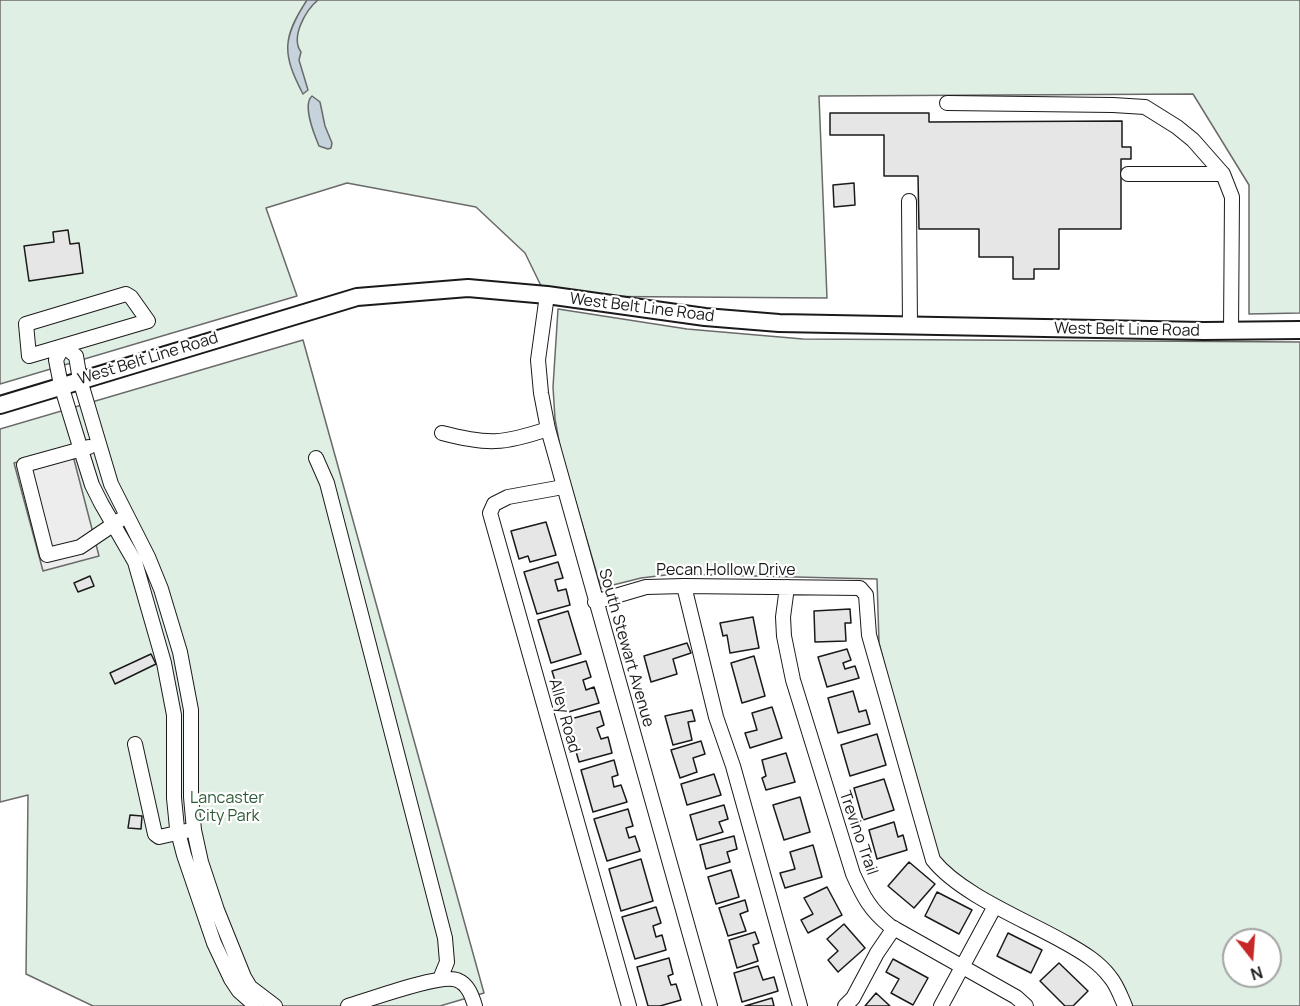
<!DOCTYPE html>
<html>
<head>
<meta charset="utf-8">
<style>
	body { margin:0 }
	#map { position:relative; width:1300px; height:1006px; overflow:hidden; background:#fff; font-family:Manrope,sans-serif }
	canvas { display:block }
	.north { position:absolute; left:1222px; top:928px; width:60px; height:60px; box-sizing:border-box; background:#fff; border:2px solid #a3a3a3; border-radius:50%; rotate:163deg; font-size:16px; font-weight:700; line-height:24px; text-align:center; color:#1a1a1a }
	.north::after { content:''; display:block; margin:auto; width:21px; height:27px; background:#c62828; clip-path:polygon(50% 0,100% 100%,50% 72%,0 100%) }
</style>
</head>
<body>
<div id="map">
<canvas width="1300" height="1006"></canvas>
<div class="north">N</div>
</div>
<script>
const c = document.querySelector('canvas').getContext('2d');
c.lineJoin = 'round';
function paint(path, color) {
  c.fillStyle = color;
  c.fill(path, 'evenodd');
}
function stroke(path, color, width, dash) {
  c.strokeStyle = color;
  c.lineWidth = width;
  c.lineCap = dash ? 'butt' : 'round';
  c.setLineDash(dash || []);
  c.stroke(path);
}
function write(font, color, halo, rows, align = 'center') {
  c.font = font + ' Manrope,sans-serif';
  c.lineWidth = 4.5;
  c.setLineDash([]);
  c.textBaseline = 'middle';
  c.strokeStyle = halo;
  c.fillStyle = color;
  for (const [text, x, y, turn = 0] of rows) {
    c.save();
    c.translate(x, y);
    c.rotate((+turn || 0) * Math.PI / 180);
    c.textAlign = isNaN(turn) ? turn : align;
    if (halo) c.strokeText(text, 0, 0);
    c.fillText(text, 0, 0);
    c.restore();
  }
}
const green = new Path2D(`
	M 0,0 L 1300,0 L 1300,313 L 1249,314 L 1249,185 L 1193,94 L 819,96 L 827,298 L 546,296 L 525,253 L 476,207 L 347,183 L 266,208 L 297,296 L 0,384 Z
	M 558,309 L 687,329 L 803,339 L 1300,342 L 1300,1006 L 1131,1006 L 1117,978 L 946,873 L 934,857 L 879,643 L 877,579 L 674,574 L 641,578 L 601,588 L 561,452 L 555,419 L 553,387 ZM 1234,940 L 1270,940 L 1270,976 L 1234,976 Z
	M 303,340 L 484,993 L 440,1006 L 93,1006 L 26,974 L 28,795 L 0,802 L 0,429 Z`);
const parking = new Path2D(`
	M 71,448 L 99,556 L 43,571 L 14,463 Z`);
const water = new Path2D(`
	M 307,0 L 318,0 C 306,10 290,37 301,52 L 299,60 L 308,90 L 303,94 C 282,54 282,38 307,0 Z
	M 312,96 L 320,102 L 325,126 L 332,143 L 331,148 L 328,149 L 319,146 C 314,134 302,105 312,96 Z`);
const building = new Path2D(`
	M 830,113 L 929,113 L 929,122 L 1122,121 L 1122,147 L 1131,147 L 1131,159 L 1121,159 L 1121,229 L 1059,229 L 1059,269 L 1034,269 L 1034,279 L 1013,279 L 1013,257 L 979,257 L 979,229 L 919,229 L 918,176 L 884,176 L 884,135 L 830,135 Z
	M 854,183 L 855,205 L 834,207 L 833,185 Z
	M 68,230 L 70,244 L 79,243 L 83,273 L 29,281 L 24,246 L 54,242 L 53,232 Z
	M 546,522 L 556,555 L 530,562 L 528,556 L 519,559 L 511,531 Z
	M 558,562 L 563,578 L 555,580 L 558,591 L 566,589 L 570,605 L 537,614 L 524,572 Z
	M 90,576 L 94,586 L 78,592 L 74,583 Z
	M 850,609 L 851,623 L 845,623 L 846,641 L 815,642 L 814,611 Z
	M 568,611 L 581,654 L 551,663 L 538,620 Z
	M 753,617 L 759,648 L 730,653 L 727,635 L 723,636 L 720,623 Z
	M 687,643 L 691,653 L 673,659 L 677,674 L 651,682 L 644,656 Z
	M 847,649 L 851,660 L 843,663 L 845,669 L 855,666 L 859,678 L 827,687 L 818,657 Z
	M 151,654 L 156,664 L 115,684 L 110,673 Z
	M 754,656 L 765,696 L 742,703 L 731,663 Z
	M 586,661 L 591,677 L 583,680 L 586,690 L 594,687 L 599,703 L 565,713 L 552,671 Z
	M 853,691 L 859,712 L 866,710 L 870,724 L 838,733 L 828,698 Z
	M 772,707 L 782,738 L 750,748 L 745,733 L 757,730 L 752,713 Z
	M 692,710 L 695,721 L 688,722 L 692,740 L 673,745 L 665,716 Z
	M 600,711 L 604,725 L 597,728 L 601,739 L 608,737 L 612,753 L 579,762 L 567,720 Z
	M 877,734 L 886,765 L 850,776 L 841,745 Z
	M 701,741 L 705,754 L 693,758 L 697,772 L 680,778 L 671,750 Z
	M 786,753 L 795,782 L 766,790 L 762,778 L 766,776 L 762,760 Z
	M 614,760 L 618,775 L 612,777 L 614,787 L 621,785 L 627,802 L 593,812 L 581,770 Z
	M 714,774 L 721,795 L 687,805 L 681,784 Z
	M 884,779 L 894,810 L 863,820 L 854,788 Z
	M 800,797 L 810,832 L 784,840 L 773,805 Z
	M 724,805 L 728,819 L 719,822 L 723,832 L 697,840 L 690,815 Z
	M 628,809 L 633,826 L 626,828 L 629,838 L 635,836 L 640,851 L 607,861 L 594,819 Z
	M 130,815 L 142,816 L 141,829 L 128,828 Z
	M 894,822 L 898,837 L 903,835 L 907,850 L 877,859 L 869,830 Z
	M 734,836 L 737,849 L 727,852 L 730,862 L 706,869 L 700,845 Z
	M 813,845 L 822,877 L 785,888 L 780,873 L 795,869 L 790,852 Z
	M 641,859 L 653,901 L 621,911 L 609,869 Z
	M 909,862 L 935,884 L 914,908 L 888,886 Z
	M 731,870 L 739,897 L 716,904 L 708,877 Z
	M 827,887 L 842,915 L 808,933 L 801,920 L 813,914 L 804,898 Z
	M 937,892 L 972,910 L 959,934 L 925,916 Z
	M 745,900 L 748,911 L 740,914 L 746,931 L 728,936 L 719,908 Z
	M 656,907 L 661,923 L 653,926 L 656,937 L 662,935 L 666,950 L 635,959 L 622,917 Z
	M 844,924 L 865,948 L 838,972 L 828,960 L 838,951 L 827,939 Z
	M 755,932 L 759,943 L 753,945 L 758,961 L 737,968 L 729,940 Z
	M 1008,933 L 1042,950 L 1031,973 L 997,956 Z
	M 669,958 L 673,974 L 668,976 L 671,985 L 676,984 L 681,1000 L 660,1006 L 648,1006 L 637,967 Z
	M 893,959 L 928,978 L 913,1005 L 891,993 L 899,979 L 886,972 Z
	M 1059,963 L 1088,991 L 1073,1006 L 1065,1006 L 1040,981 Z
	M 758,966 L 763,980 L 774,977 L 778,991 L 742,1002 L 734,973 Z
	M 876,993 L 890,1006 L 865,1006 Z
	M 772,998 L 774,1006 L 745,1006 Z`);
const minor = new Path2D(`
	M 947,103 L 1113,105 L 1145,107 L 1177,127 L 1193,140 L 1223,174
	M 1128,174 L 1223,174 L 1232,197 L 1231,331
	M 909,201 L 910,326
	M 126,294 L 131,297 L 148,321 L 29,356 L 26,324 Z
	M 547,295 L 538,360 L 541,393 L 548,429 L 710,1006
	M 442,433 C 488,445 503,444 548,429
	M 89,447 L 24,465 L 47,555 L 80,547 L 120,520
	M 316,458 L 327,483 L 445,938 L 447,962 L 440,979
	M 563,487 L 508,497 L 494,504 L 490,513 L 629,1006
	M 684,586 L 716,717 L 733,766 L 800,1006
	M 787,587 L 783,617 L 784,636 L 793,680 L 853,874 C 863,896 870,910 890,926 L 1016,997 L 1026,1006
	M 595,602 L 646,587 L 684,586 L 860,588 L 866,595 L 869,635 L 933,860 C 961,895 1026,920 1066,943 C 1082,952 1099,962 1110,977 C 1117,985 1121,997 1125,1006
	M 135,744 L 155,834 L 159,837 L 186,831
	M 256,1006 L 239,991 L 231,979 L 214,943 L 184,855 L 177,828 L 174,798 L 174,715 L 164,663 L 135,562 L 101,503 L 92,485 L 81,450 L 61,385 L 56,360 L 63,346 L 76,356 L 80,380 L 111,484 L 148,557 L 161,589 L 180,652 L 191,710 L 191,797 L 194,830 L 201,862 L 217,910 L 244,977 L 250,987 L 275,1006
	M 348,1006 C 368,1000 441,973 457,980 C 468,984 472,996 475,1006
	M 845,1006 L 853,998 L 877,953 L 894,928
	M 941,1006 L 995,906`);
const major = new Path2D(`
	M 0,405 L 357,297 L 468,288 L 547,295 L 705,317 L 779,323 L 1204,331 L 1300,330`);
const streetNames = [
	["West Belt Line Road",642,308,7],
	["West Belt Line Road",1127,330,1],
	["West Belt Line Road",148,359,-17],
	["Pecan Hollow Drive",726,571],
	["South Stewart Avenue",626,648,74],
	["Alley Road",564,716,74],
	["Trevino Trail",858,833,71]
];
const parkNames = [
	["Lancaster",227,799],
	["City Park",227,817]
];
paint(green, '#e0efe3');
stroke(green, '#6a6a6a', 1.5);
paint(parking, '#ededed');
stroke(parking, '#6a6a6a', 1.5);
paint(water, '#c6d2dc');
stroke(water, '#6a6a6a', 1.5);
paint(building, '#e6e6e6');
stroke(building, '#1a1a1a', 1.5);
stroke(minor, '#1a1a1a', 16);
stroke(major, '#1a1a1a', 20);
stroke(minor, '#fff', 14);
stroke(major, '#fff', 16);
write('16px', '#1a1a1a', '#fff', streetNames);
write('16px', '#2b5a34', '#fff', parkNames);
</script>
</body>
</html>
